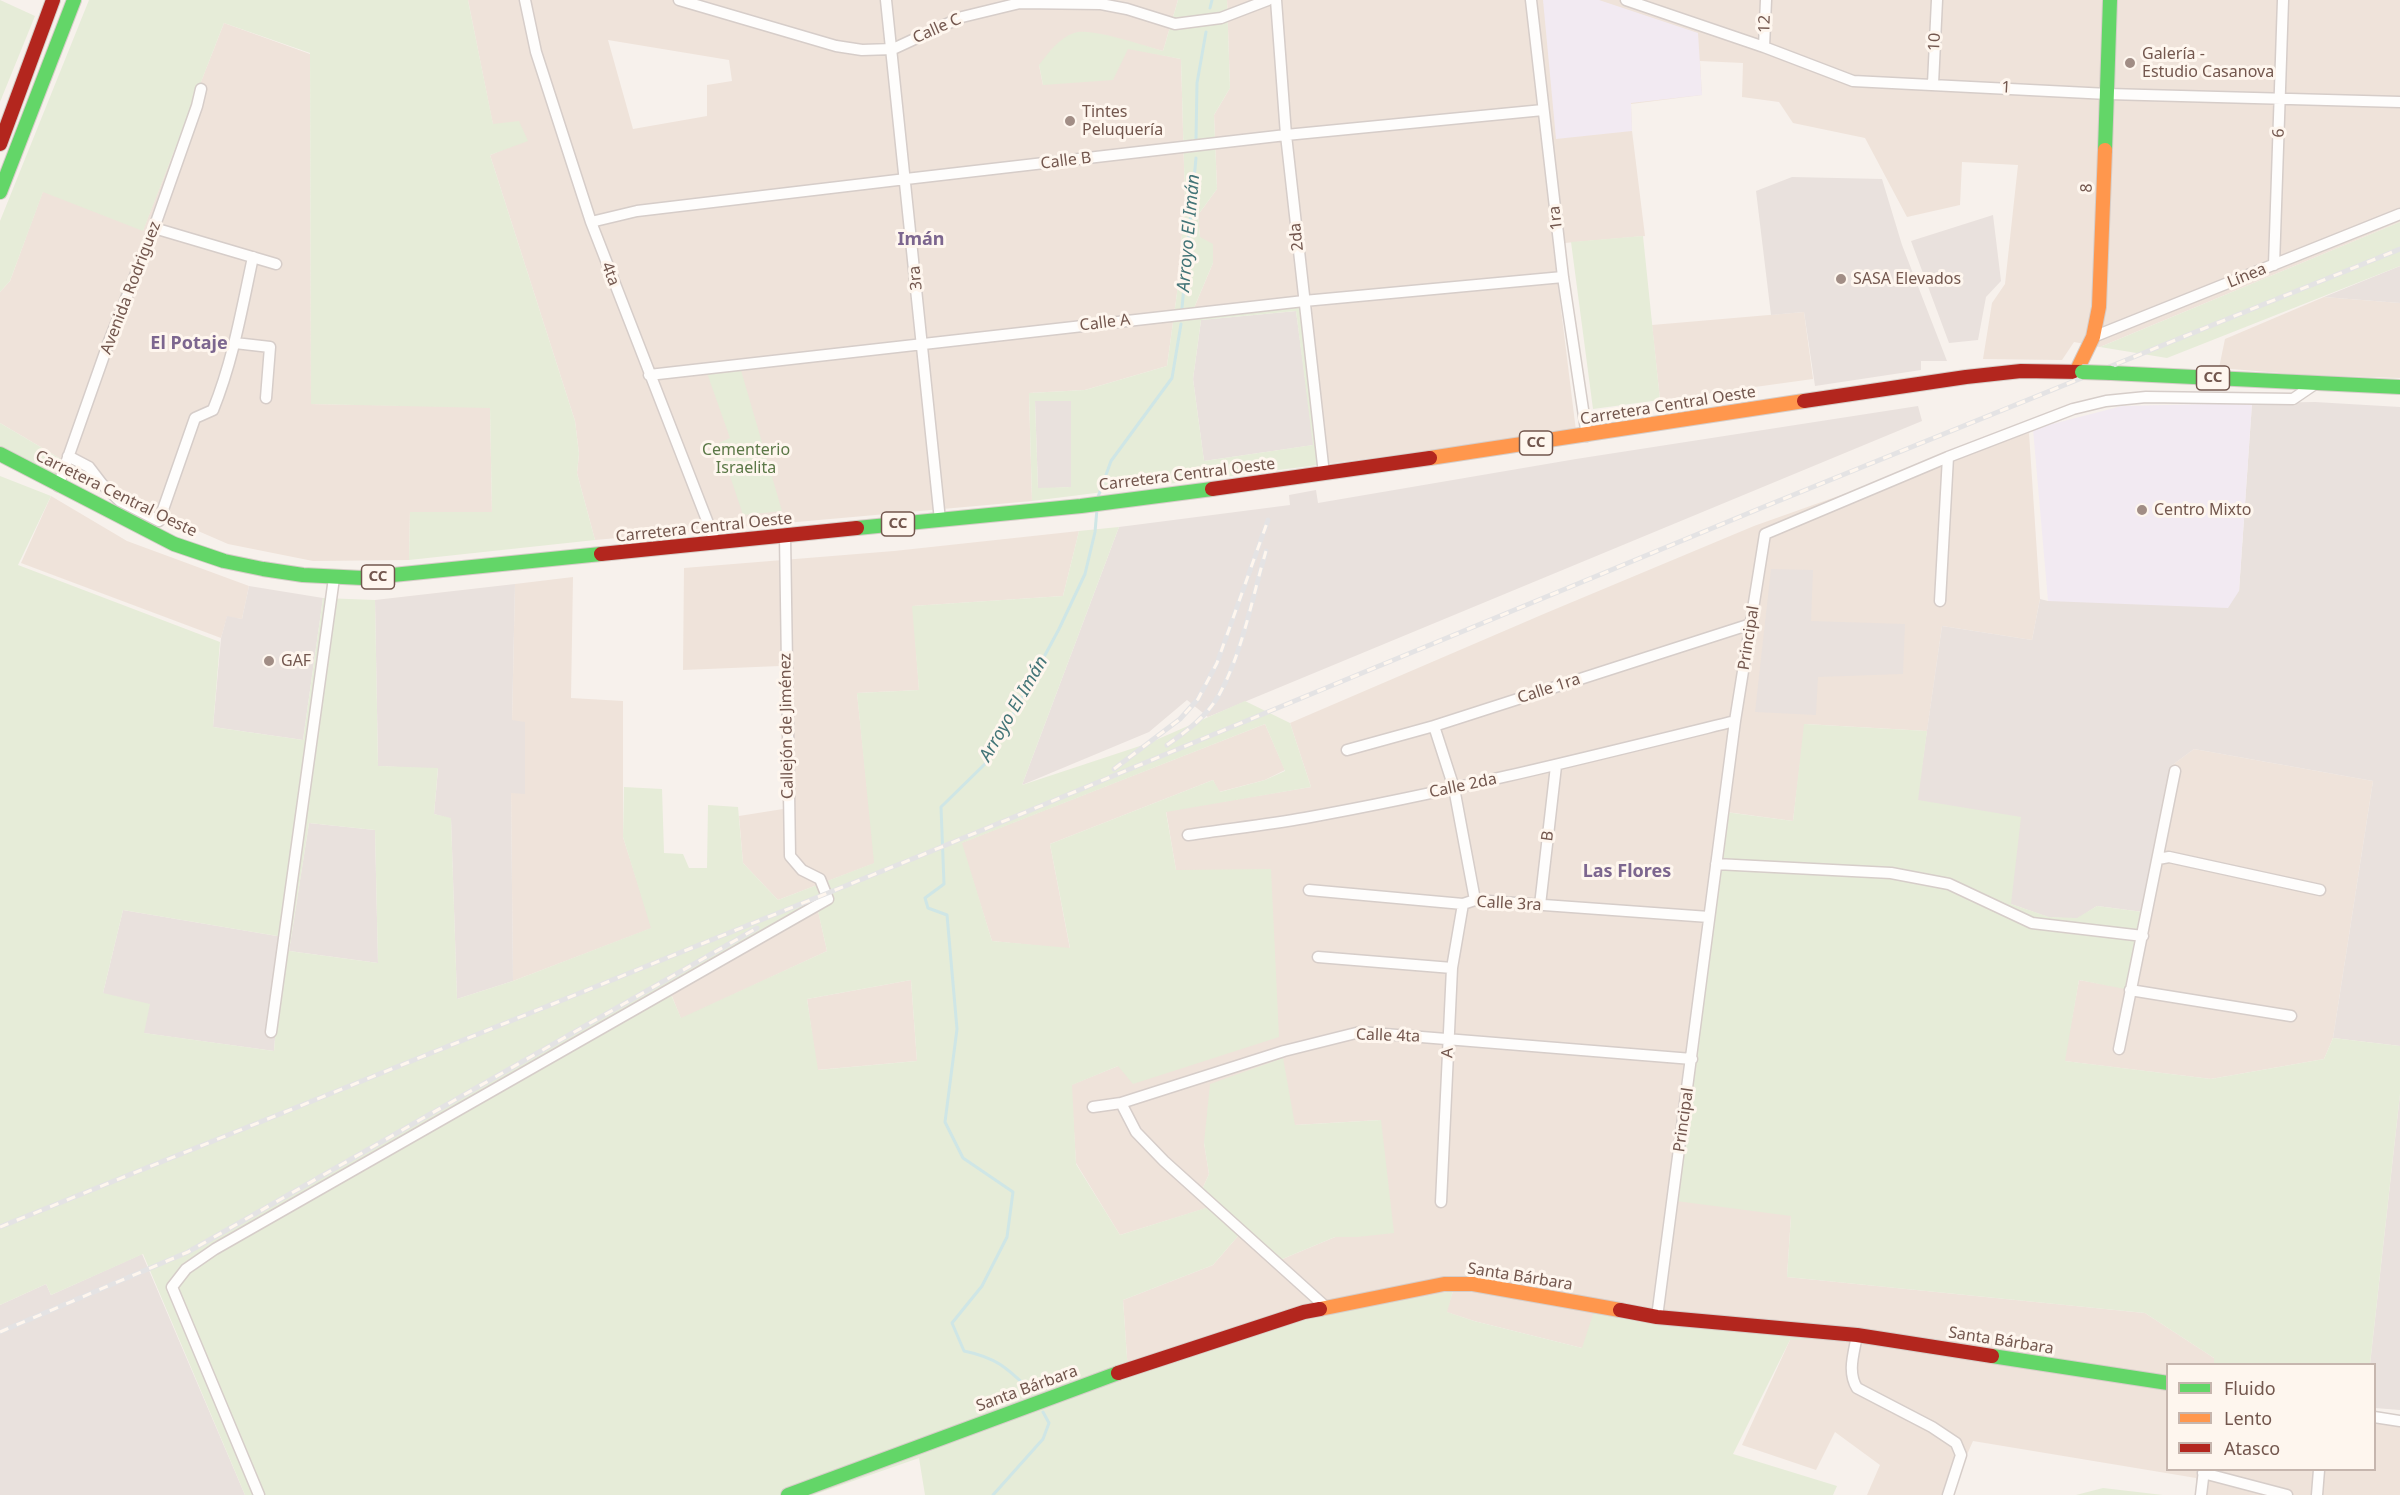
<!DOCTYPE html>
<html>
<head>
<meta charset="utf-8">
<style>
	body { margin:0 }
	#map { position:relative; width:2400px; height:1495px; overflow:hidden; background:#f7f1ec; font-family:"Noto Sans",sans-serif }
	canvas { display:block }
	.legend { position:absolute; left:2166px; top:1363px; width:210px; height:108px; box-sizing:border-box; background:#fef6ee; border:2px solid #c6b6ae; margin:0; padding:8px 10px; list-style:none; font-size:18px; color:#73574e }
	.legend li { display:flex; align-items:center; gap:12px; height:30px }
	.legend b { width:30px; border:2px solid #c6b6ae }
</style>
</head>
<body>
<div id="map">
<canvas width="2400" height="1495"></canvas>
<ul class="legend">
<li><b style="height:8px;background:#63d668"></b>Fluido</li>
<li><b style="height:8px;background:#ff974d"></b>Lento</li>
<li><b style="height:8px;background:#b3261e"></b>Atasco</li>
</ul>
</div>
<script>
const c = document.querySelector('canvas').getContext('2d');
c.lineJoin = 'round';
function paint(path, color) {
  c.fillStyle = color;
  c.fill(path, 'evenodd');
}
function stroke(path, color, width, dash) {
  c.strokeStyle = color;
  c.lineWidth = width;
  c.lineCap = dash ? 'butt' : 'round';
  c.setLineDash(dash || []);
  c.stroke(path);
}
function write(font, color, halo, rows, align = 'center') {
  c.font = font + ' "Noto Sans",sans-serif';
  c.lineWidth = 6;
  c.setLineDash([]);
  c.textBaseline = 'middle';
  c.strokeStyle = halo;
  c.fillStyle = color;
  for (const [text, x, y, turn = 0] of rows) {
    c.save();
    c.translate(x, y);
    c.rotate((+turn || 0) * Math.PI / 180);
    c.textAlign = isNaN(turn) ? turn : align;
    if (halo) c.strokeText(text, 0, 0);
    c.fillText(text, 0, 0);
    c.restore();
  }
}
const residential = new Path2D(`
	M 468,0 L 1178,0 L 1163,51 L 1098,34 L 1039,65 L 1043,85 L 1128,48 L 1181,59 L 1185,200 L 1177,293 L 1167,366 L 1085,390 L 1029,393 L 1032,501 L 595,540 L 577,473 L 579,454 L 575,421 L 490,155 L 527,140 L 493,125 ZM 608,40 L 729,60 L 732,81 L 707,85 L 707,116 L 633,129 Z
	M 1227,0 L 2400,0 L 2400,222 L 2100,347 L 2074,342 L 2062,360 L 1983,359 L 1992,303 L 2005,284 L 2018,165 L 1962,162 L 1960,205 L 1907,217 L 1865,138 L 1793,123 L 1779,102 L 1742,97 L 1743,63 L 1700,61 L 1702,95 L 1631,104 L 1632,131 L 1645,236 L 1553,244 L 1576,431 L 1326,464 L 1306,297 L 1194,308 L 1213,263 L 1200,237 L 1198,215 L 1217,189 L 1214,115 L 1230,88 Z
	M 224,23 L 310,54 L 311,404 L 490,407 L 492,513 L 410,512 L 409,560 L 313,561 L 228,544 L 99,488 L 66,462 L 0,423 L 0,292 L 10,281 L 43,191 L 143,230 Z
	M 2324,297 L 2400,303 L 2400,378 L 2305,375 L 2219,368 L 2225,339 Z
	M 1804,312 L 1813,379 L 1660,400 L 1652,325 Z
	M 2029,433 L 2040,599 L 2032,640 L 1942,626 L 1927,731 L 1805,724 L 1793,821 L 1726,812 L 1791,1216 L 1787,1277 L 2145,1313 L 2214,1358 L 2214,1364 L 2168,1364 L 2168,1470 L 2374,1470 L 2375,1420 L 2400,1423 L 2400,1495 L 2197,1495 L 2196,1478 L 1973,1441 L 1949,1495 L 1867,1495 L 1880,1465 L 1835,1432 L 1816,1470 L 1742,1445 L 1790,1340 L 1841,1338 L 1582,1348 L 1474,1321 L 1446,1312 L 1453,1291 L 1128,1372 L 1123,1300 L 1213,1265 L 1245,1228 L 1280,1260 L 1335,1237 L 1357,1237 L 1380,1120 L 1295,1125 L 1204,1143 L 1209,1174 L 1201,1192 L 1216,1205 L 1120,1235 L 1076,1163 L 1071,1085 L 1118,1066 L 1176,870 L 1166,811 L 1311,787 L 1290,723 L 1546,613 L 1754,526 L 1948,457 Z
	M 51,496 L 127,541 L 249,586 L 242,619 L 227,617 L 221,638 L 21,563 Z
	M 1079,531 L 1063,596 L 913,606 L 919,690 L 857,693 L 875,863 L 778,900 L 743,863 L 739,816 L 783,809 L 780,666 L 683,670 L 684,568 L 894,551 Z
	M 573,577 L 571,698 L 623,701 L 623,837 L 652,928 L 513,981 L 511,792 L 525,793 L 525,723 L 512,721 L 515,584 Z
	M 1265,724 L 1285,770 L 1265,780 L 1219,792 L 1213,780 L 1050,844 L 1070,949 L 992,941 L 961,843 Z
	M 2194,749 L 2373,781 L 2333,1038 L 2324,1059 L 2211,1079 L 2064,1061 L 2079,980 L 2130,989 L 2153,854 L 2171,766 Z
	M 817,906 L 827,951 L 681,1019 L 670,991 Z
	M 911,980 L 917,1061 L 817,1070 L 807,999 Z`);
const industrial = new Path2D(`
	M 1792,177 L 1882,179 L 1902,245 L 1947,361 L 1921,361 L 1921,370 L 1815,386 L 1804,312 L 1771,315 L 1756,191 Z
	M 1993,215 L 2001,281 L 1986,297 L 1978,340 L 1949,343 L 1911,241 Z
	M 2400,266 L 2400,303 L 2324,297 Z
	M 1296,311 L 1314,445 L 1204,461 L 1193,379 L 1201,320 Z
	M 1035,401 L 1071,401 L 1071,487 L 1038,489 Z
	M 2315,402 L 2400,407 L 2400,1046 L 2333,1038 L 2373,781 L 2194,749 L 2171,766 L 2143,912 L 2097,906 L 2077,919 L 2048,917 L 2011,904 L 1917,800 L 1942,626 L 2032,640 L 2040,599 L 2048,601 L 2239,591 L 2252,403 Z
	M 1918,406 L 1922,421 L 1208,717 L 1187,700 L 1149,732 L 1022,785 L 1119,527 L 1290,505 L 1289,495 L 1316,490 L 1318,503 L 1576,459 Z
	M 1771,569 L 1813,570 L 1811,621 L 1905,624 L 1903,674 L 1818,677 L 1816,715 L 1755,712 Z
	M 515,584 L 512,720 L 525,722 L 525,794 L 511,793 L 513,981 L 457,999 L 451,819 L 434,814 L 438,769 L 378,766 L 375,600 Z
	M 249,586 L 323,598 L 303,740 L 213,727 L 221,638 L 227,616 L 242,619 Z
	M 309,823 L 375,830 L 378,963 L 289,951 Z
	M 123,910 L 283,937 L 274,1051 L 143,1033 L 103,993 Z
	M 2400,1094 L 2400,1410 L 2375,1408 L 2374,1364 L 2370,1364 Z
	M 142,1254 L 245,1495 L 0,1495 L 0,1305 L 46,1284 L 51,1295 Z`);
const education = new Path2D(`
	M 1543,0 L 1599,0 L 1698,33 L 1702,95 L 1631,103 L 1632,131 L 1556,139 Z
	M 2252,403 L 2239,591 L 2228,608 L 2048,601 L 2033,429 L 2122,406 Z`);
const green = new Path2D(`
	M 0,0 L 35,16 L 0,102 Z
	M 89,0 L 468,0 L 493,124 L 519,121 L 528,141 L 490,155 L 575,421 L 579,454 L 577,473 L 595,540 L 409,560 L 410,512 L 492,512 L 490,408 L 311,404 L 310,53 L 224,23 L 143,231 L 43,192 L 10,281 L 0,292 L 0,221 Z
	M 1178,0 L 1227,0 L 1230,88 L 1214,115 L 1217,189 L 1198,215 L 1200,237 L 1213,244 L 1213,263 L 1194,308 L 1306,297 L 1326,464 L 1032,501 L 1029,393 L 1085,390 L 1167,366 L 1177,293 L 1185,200 L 1181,59 L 1128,49 L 1113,80 L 1043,85 L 1039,65 C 1048,53 1059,38 1074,33 C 1091,27 1144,46 1163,51 ZM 1296,311 L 1313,445 L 1204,461 L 1193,379 L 1201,320 ZM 1035,401 L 1071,401 L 1071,487 L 1038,488 Z
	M 2400,222 L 2400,266 L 2167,358 L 2100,347 Z
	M 1643,236 L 1660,400 L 1593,409 L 1571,242 Z
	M 740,367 L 782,511 L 743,515 L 719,443 L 730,438 L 707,373 Z
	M 0,423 L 66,462 L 58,486 L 0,454 Z
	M 0,476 L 51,496 L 18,565 L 220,642 L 213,727 L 303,740 L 323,598 L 375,600 L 378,766 L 438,768 L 434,814 L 451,818 L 457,999 L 513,981 L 651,928 L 623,837 L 624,787 L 662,789 L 664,853 L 683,854 L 689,868 L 707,868 L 708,805 L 738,807 L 743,863 L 778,900 L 874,863 L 857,693 L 919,690 L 912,606 L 1063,596 L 1079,531 L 1119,527 L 1022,785 L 1149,743 L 1245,701 L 1290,723 L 1311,787 L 1166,812 L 1176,870 L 1271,869 L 1279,1037 L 1133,1084 L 1118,1066 L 1072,1085 L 1076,1164 L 1120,1235 L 1215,1205 L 1201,1192 L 1209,1174 L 1204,1143 L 1210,1084 L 1283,1058 L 1295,1125 L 1381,1120 L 1394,1233 L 1357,1237 L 1335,1237 L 1280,1260 L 1245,1228 L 1213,1265 L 1123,1300 L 1128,1372 L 1304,1318 L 1453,1291 L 1447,1312 L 1474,1321 L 1582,1348 L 1596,1305 L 1846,1338 L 1790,1340 L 1733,1454 L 1837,1486 L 1833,1495 L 925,1495 L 919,1458 L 813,1495 L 245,1495 L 143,1254 L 51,1295 L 46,1284 L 0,1305 ZM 1265,724 L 1285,771 L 1265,780 L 1220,792 L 1213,780 L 1050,844 L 1070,948 L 992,941 L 962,843 ZM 309,823 L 375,830 L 378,963 L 289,951 ZM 817,907 L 827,951 L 681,1018 L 670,992 ZM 123,910 L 283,937 L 274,1051 L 144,1033 L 150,1004 L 103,993 ZM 911,980 L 917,1061 L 818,1070 L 807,999 Z
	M 1804,724 L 1927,731 L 1918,800 L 2021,817 L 2011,904 L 2049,917 L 2077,918 L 2097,906 L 2143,912 L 2130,990 L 2079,980 L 2065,1061 L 2211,1079 L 2324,1059 L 2333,1038 L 2400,1046 L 2400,1094 L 2370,1364 L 2214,1364 L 2214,1358 L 2145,1313 L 1787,1277 L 1791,1216 L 1676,1201 L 1725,812 L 1793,821 Z
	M 2103,1488 L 2163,1495 L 2076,1495 Z`);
const stream = new Path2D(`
	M 1210,8 L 1212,0
	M 1196,139 L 1197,83 L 1206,32
	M 1182,308 L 1196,158
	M 1098,497 L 1111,461 L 1172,378 L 1181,324
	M 1032,1392 C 1008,1369 998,1358 964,1351 L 952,1323 L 982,1286 L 1007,1237 L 1013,1192 L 963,1158 L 945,1122 L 957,1029 L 947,915 L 928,908 L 925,898 L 944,884 L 941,807 L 988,761 L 1059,629 L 1085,574 L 1095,532 L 1097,509
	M 993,1495 L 1043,1439 L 1049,1423 L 1043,1412`);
const street = new Path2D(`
	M 525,0 L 536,52 L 591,222 L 715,541
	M 679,0 L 836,46 L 862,50 L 893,49 L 962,17 L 1020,3 L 1101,4 L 1127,9 L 1175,24 L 1221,18 L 1268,0
	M 886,0 L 940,520
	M 1276,0 L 1286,135 L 1324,474
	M 1531,0 L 1563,277 L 1587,436
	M 1626,0 L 1764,47 L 1853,81 L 2108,94 L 2400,102
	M 1764,47 L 1766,0
	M 1933,84 L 1937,0
	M 591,222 L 637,211 L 906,179 L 1286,135 L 1543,110
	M 154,228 L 276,264
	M 2274,265 L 2283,0
	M 2093,337 L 2400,214
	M 235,343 L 270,347 L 266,398
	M 649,375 L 1304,301 L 1563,277
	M 68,456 L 89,467 L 102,484 L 120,501 L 159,521 L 195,418 L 213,410 C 233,361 242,308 253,257
	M 58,486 L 108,344 L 154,228 L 197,106 L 201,89
	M 1940,601 L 1948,457
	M 1434,726 L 1454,788 L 1475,900
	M 1347,750 L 1434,726 L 1751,624
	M 1188,835 C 1227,829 1266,825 1305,818 C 1450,792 1593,756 1735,721
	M 2158,859 L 2169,857 L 2320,890
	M 1716,864 L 1891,873 L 1949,884 L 2032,923 L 2143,936
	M 1309,890 L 1463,904 L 1475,900 L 1709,917
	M 1540,905 L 1556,766
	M 1318,957 L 1452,968
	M 2130,990 L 2291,1016
	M 271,1032 L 334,578
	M 2119,1049 L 2175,771
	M 1121,1103 L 1136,1132 L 1164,1161 L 1327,1308
	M 1093,1107 L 1121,1103 L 1284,1051 L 1360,1032 L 1692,1059
	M 1441,1202 L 1452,968 L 1463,904
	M 1657,1317 L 1735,721 L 1765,534 L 1948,457 L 2073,409 L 2106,401 L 2146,397 L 2293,399 L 2315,384
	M 1857,1335 C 1854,1353 1847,1372 1857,1388 L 1932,1427 L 1956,1443 L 1961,1455 L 1948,1495
	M 2374,1417 L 2400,1421
	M 2203,1473 L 2287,1495
	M 259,1495 L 172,1287 L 186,1269 L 215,1249 L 828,899 L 820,879 L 802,870 L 790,856 L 785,536
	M 2201,1495 L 2204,1470
	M 2317,1495 L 2319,1470`);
const fast = new Path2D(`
	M 2105,150 L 2110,0
	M 0,192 L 74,0
	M 2111,373 L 2400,387
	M 0,454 L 174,544 L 224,561 L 263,569 L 303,575 L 363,578 L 601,554
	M 857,528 L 1081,506 L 1212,489
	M 1992,1356 L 2168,1383
	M 788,1495 L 1118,1373`);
const slow = new Path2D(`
	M 2076,372 L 2093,337 L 2099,307 L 2105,150
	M 1430,458 L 1804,401
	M 1320,1309 L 1444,1284 L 1473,1284 L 1620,1310`);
const jam = new Path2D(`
	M 0,144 L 53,0
	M 1804,401 L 1966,377 L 2021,371 L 2082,372
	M 1212,489 L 1430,458
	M 601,554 L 857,528
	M 1620,1310 L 1657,1317 L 1857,1335 L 1992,1356
	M 1118,1373 L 1304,1312 L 1320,1309`);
const rail = new Path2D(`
	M 1167,745 C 1187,731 1207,716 1219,695 C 1243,651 1252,598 1266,551
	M 1114,769 L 1180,719 L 1198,699 L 1217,663 L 1268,520
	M 0,1227 L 922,855 L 1761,508 L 2400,249
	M 0,1332 L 188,1252 L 757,928`);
const fastBridge = new Path2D(`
	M 2082,372 L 2111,373`);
const markers = [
	[2130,63,6,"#a18d85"],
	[1070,121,6,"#a18d85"],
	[1841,279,6,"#a18d85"],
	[2142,510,6,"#a18d85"],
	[269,661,6,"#a18d85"]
];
const shields = [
	[2213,378,33],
	[1536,443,33],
	[898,524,33],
	[378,577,33]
];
const shieldNames = [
	["CC",2213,378],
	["CC",1536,443],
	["CC",898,524],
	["CC",378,577]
];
const streetNames = [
	["12",1765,24,-88],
	["Calle C",937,29,-24],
	["10",1935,42,-87],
	["1",2006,88,3],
	["6",2279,133,-88],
	["Calle B",1066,161,-7],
	["8",2087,188,-88],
	["1ra",1556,218,-97],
	["2da",1297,237,-96],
	["4ta",610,274,69],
	["Línea",2247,276,-22],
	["3ra",916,278,-96],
	["Avenida Rodriguez",131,288,-69],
	["Calle A",1105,323,-7],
	["Carretera Central Oeste",1668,406,-9],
	["Carretera Central Oeste",1187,475,-7],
	["Carretera Central Oeste",116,494,26],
	["Carretera Central Oeste",704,528,-6],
	["Principal",1749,638,-81],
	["Calle 1ra",1549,689,-18],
	["Callejón de Jiménez",787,726,-91],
	["Calle 2da",1463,786,-12],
	["B",1548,836,-83],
	["Calle 3ra",1509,904,3],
	["Calle 4ta",1388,1036,2],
	["A",1448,1053,-87],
	["Principal",1684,1120,-82],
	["Santa Bárbara",1520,1277,9],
	["Santa Bárbara",2001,1341,9],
	["Santa Bárbara",1027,1389,-20]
];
const poiNames = [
	["Galería -",2142,54],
	["Estudio Casanova",2142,72],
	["Tintes",1082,112],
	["Peluquería",1082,130],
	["SASA Elevados",1853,279],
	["Centro Mixto",2154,510],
	["GAF",281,661]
];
const parkNames = [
	["Cementerio",746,450],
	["Israelita",746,468]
];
const waterNames = [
	["Arroyo El Imán",1189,233,-85],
	["Arroyo El Imán",1014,709,-60]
];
const neighbourhoodNames = [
	["Imán",921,240],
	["El Potaje",189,344],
	["Las Flores",1627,872]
];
paint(residential, '#efe3da');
paint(industrial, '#e9e1dd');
paint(education, '#f2eaf2');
paint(green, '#e6ecd8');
stroke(stream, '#cfe6e6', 3);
stroke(street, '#d6cdc9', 13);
stroke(fast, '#d6cdc8', 16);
stroke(slow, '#d6cdc8', 16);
stroke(jam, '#d6cdc8', 16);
stroke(street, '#fefdfc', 10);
stroke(fast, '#63d668', 14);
stroke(slow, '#ff974d', 14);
stroke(jam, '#b3261e', 14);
stroke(rail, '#e4e3e4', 5);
stroke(rail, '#fef6ee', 3, [9]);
stroke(fastBridge, '#d5ccc7', 16, []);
stroke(fastBridge, '#63d668', 14);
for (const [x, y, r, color] of markers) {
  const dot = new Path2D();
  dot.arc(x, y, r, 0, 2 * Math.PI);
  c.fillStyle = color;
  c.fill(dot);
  stroke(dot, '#fef6ee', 2);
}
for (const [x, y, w] of shields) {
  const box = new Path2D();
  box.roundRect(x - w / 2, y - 12, w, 24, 4.5);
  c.fillStyle = '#fef6ee';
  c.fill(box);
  stroke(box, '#73574e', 1.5);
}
write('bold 15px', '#73574e', null, shieldNames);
write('16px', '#73574e', '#fef6ee', streetNames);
write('16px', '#73574e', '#fef6ee', poiNames, 'left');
write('16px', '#5b7847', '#fef6ee', parkNames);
write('italic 18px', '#427477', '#fef6ee', waterNames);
write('bold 18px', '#7c668f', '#fef6ee', neighbourhoodNames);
</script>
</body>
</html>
